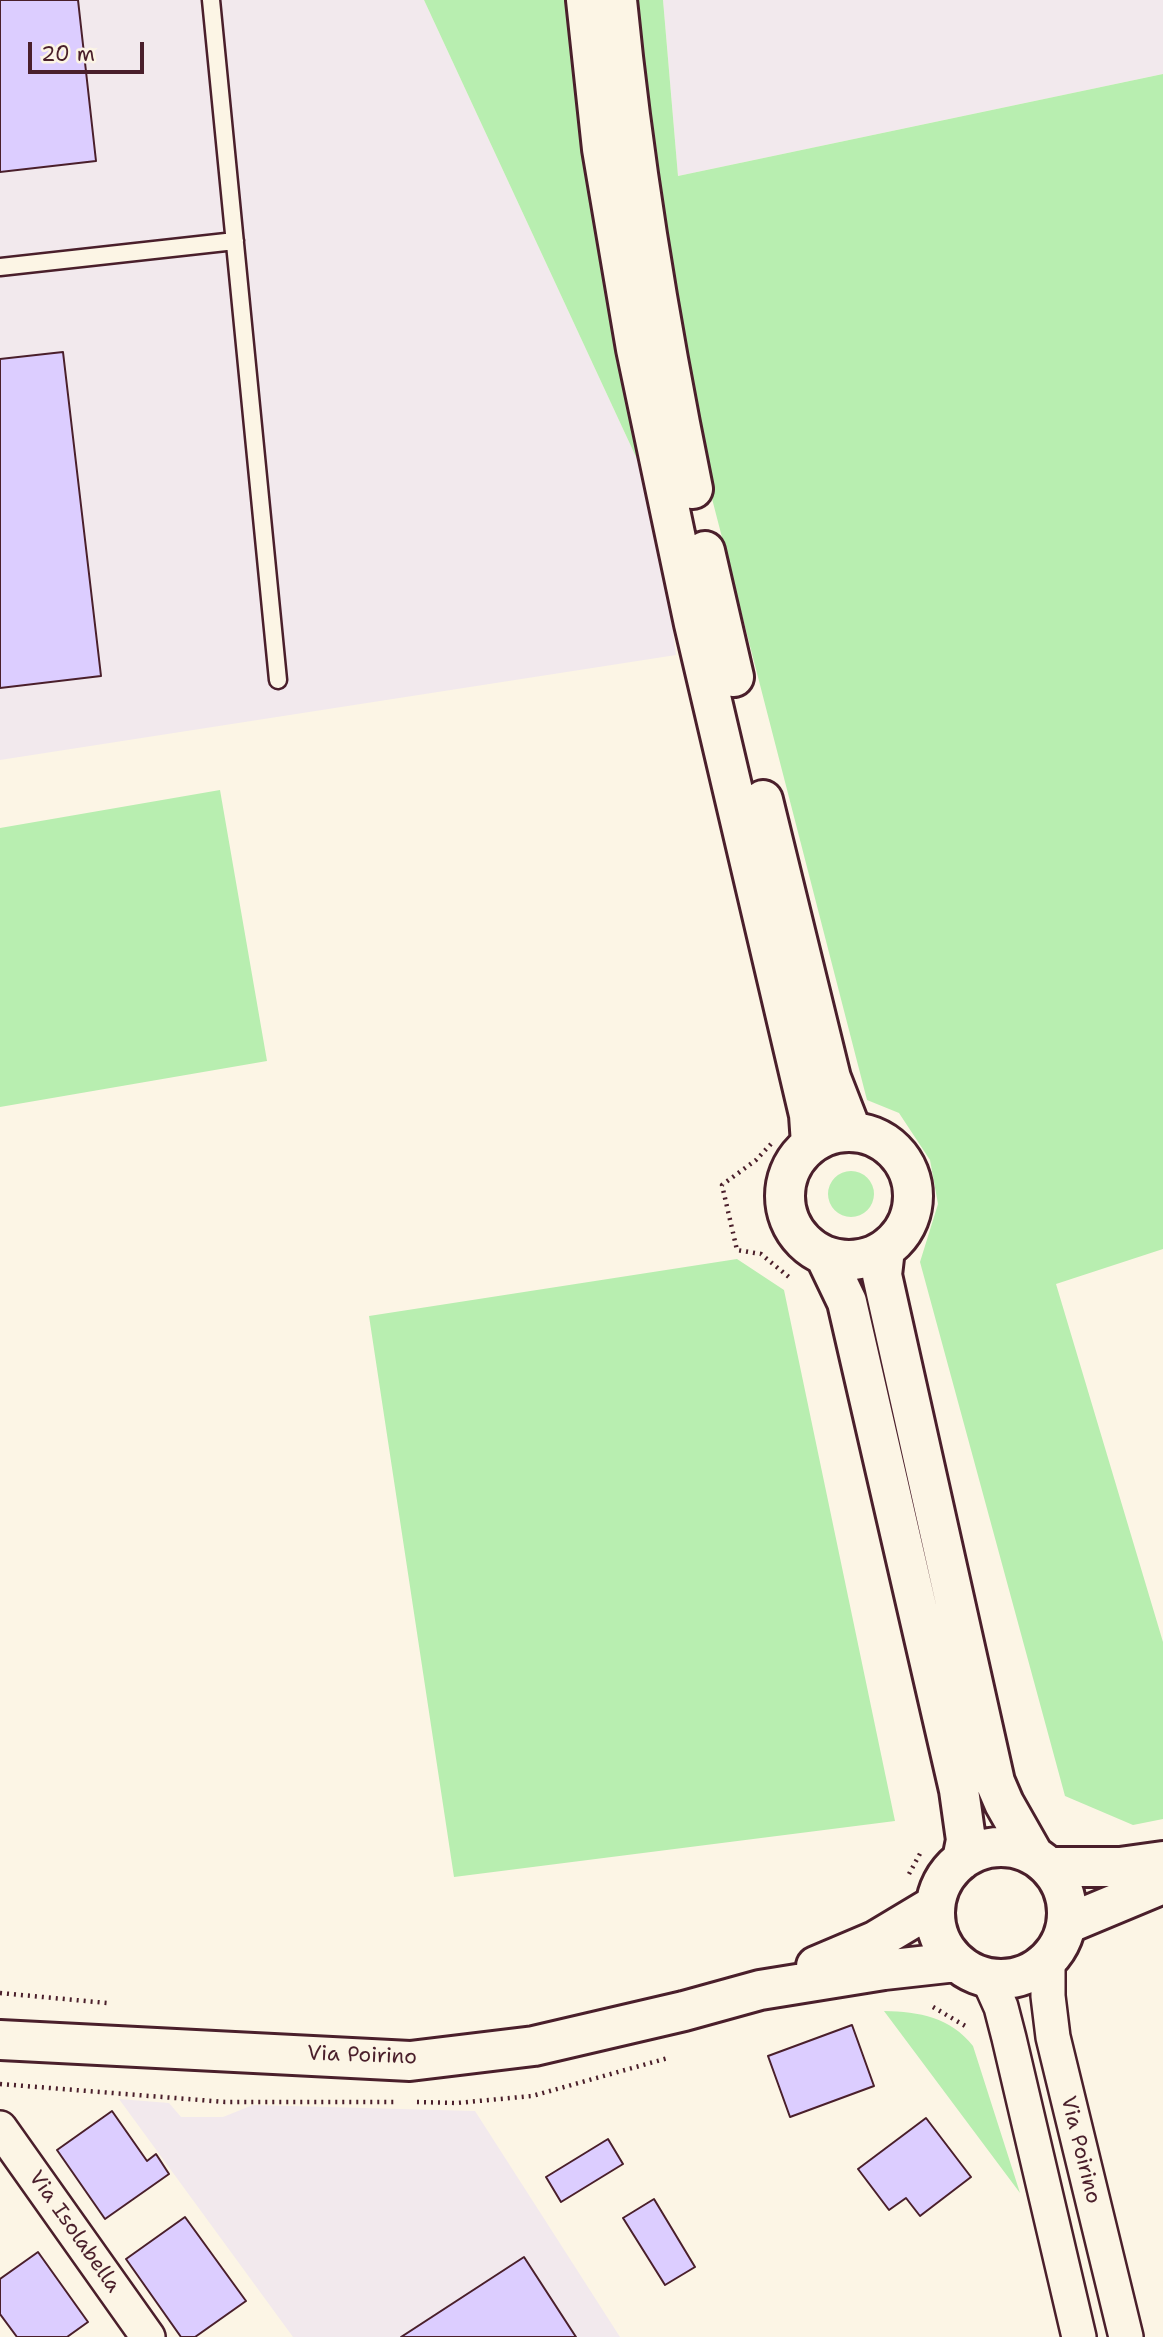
<!DOCTYPE html>
<html>
<head>
<meta charset="utf-8">
<style>
	body { margin:0 }
	#map { position:relative; width:1163px; height:2337px; overflow:hidden; background:#fcf5e5; font-family:"Shantell Sans",sans-serif }
	canvas { display:block }
	.scale { position:absolute; left:28px; top:42px; width:116px; height:32px; box-sizing:border-box; border:4px solid #4a1f2b; border-top:0; padding-left:9px; font-size:21px; line-height:24px; white-space:nowrap; color:#4a1f2b; -webkit-text-stroke:5px #fcf5e5; paint-order:stroke }
</style>
</head>
<body>
<div id="map">
<canvas width="1163" height="2337"></canvas>
<div class="scale">20 m</div>
</div>
<script>
const c = document.querySelector('canvas').getContext('2d');
c.lineJoin = 'round';
function paint(path, color) {
  c.fillStyle = color;
  c.fill(path, 'evenodd');
}
function stroke(path, color, width, dash) {
  c.strokeStyle = color;
  c.lineWidth = width;
  c.lineCap = dash ? 'butt' : 'round';
  c.setLineDash(dash || []);
  c.stroke(path);
}
function write(font, color, halo, rows, align = 'center') {
  c.font = font + ' "Shantell Sans",sans-serif';
  c.lineWidth = 7;
  c.setLineDash([]);
  c.textBaseline = 'middle';
  c.strokeStyle = halo;
  c.fillStyle = color;
  for (const [text, x, y, turn = 0] of rows) {
    c.save();
    c.translate(x, y);
    c.rotate((+turn || 0) * Math.PI / 180);
    c.textAlign = isNaN(turn) ? turn : align;
    if (halo) c.strokeText(text, 0, 0);
    c.fillText(text, 0, 0);
    c.restore();
  }
}
const built = new Path2D(`
	M 0,0 L 424,0 L 643,472 L 663,554 L 676,655 L 0,760 Z
	M 663,0 L 1163,0 L 1163,74 L 678,176 Z
	M 119,2099 L 169,2103 L 181,2117 L 223,2117 L 253,2105 L 475,2111 L 620,2337 L 293,2337 Z`);
const green = new Path2D(`
	M 424,0 L 578,0 L 643,472 Z
	M 635,0 L 663,0 L 678,176 L 1163,74 L 1163,1249 L 1056,1284 L 1163,1642 L 1163,1819 L 1133,1825 L 1065,1796 L 920,1262 L 938,1204 L 930,1160 L 899,1113 L 867,1100 L 709,487 L 653,181 Z
	M 220,790 L 267,1061 L 0,1107 L 0,828 Z
	M828 1194a23 23 0 1 1 46 0a23 23 0 1 1-46 0Z
	M 737,1259 L 784,1290 L 895,1821 L 454,1877 L 369,1316 Z
	M 884,2011 C 920,2012 950,2017 973,2046 L 1020,2193 Z`);
const building = new Path2D(`
	M 0,0 L 78,0 L 96,161 L 0,172 Z
	M 63,352 L 101,676 L 0,688 L 0,359 Z
	M 852,2025 L 874,2086 L 790,2117 L 768,2056 Z
	M 112,2111 L 147,2161 L 156,2154 L 169,2174 L 105,2219 L 57,2150 Z
	M 926,2118 L 971,2177 L 920,2216 L 906,2198 L 889,2210 L 858,2169 Z
	M 608,2139 L 623,2164 L 561,2202 L 546,2177 Z
	M 654,2199 L 695,2267 L 665,2285 L 623,2218 Z
	M 185,2217 L 246,2301 L 195,2337 L 181,2337 L 126,2259 Z
	M 38,2252 L 88,2322 L 67,2337 L 17,2337 L 0,2314 L 0,2279 Z
	M 524,2257 L 576,2337 L 401,2337 Z`);
const path = new Path2D(`
	M 771,1144 L 756,1160 L 722,1185 L 737,1250 L 761,1254 L 790,1278
	M 909,1874 L 922,1850
	M 0,1993 L 107,2003
	M 933,2007 L 967,2027
	M 0,2084 L 225,2102 L 394,2102
	M 417,2102 L 457,2103 L 532,2096 L 668,2058`);
const lane = new Path2D(`
	M 211,0 L 278,680
	M 0,267 L 235,241`);
const street = new Path2D(`
	M 1048,1961 L 1048,1996 L 1053,2037 L 1126,2337
	M 988,1978 L 1001,2007 L 1009,2038 L 1079,2337
	M 0,2128 L 148,2337`);
const secondary = new Path2D(`
	M 586,0 L 602,149 L 636,349 L 694,624 L 809,1115 L 811,1144
	M 617,0 C 633,164 660,327 693,489
	M 705,551 L 734,677
	M 763,800 L 831,1078 L 852,1132
	M785 1196a64 64 0 1 1 128 0a64 64 0 1 1-128 0Z
	M 885,1249 L 882,1275 L 995,1782 L 1004,1803 L 1033,1854
	M 825,1256 L 847,1302 L 959,1790 L 966,1840 L 962,1860
	M935 1913a66 66 0 1 1 132 0a66 66 0 1 1-132 0Z
	M 1049,1867 L 1120,1867 L 1163,1861
	M 1067,1924 L 1163,1884
	M 816,1966 L 875,1941 L 935,1905
	M 0,2040 L 410,2061 L 534,2046 L 684,2011 L 760,1990 L 884,1970 L 956,1962`);
const streetNames = [
	["Via Poirino",362,2056,2],
	["Via Poirino",1080,2150,76],
	["Via Isolabella",74,2232,55]
];
paint(built, '#f2e9ed');
paint(green, '#b8eeb0');
paint(building, '#dccdff');
stroke(building, '#4a1f2b', 2);
stroke(lane, '#4a1f2b', 21);
stroke(street, '#4a1f2b', 38);
stroke(secondary, '#4a1f2b', 44);
stroke(path, '#4a1f2b', 4.5, [2, 5]);
stroke(lane, '#fcf5e5', 16);
stroke(street, '#fcf5e5', 33);
stroke(secondary, '#fcf5e5', 38);
write('21px', '#4a1f2b', '#fcf5e5', streetNames);
</script>
</body>
</html>
